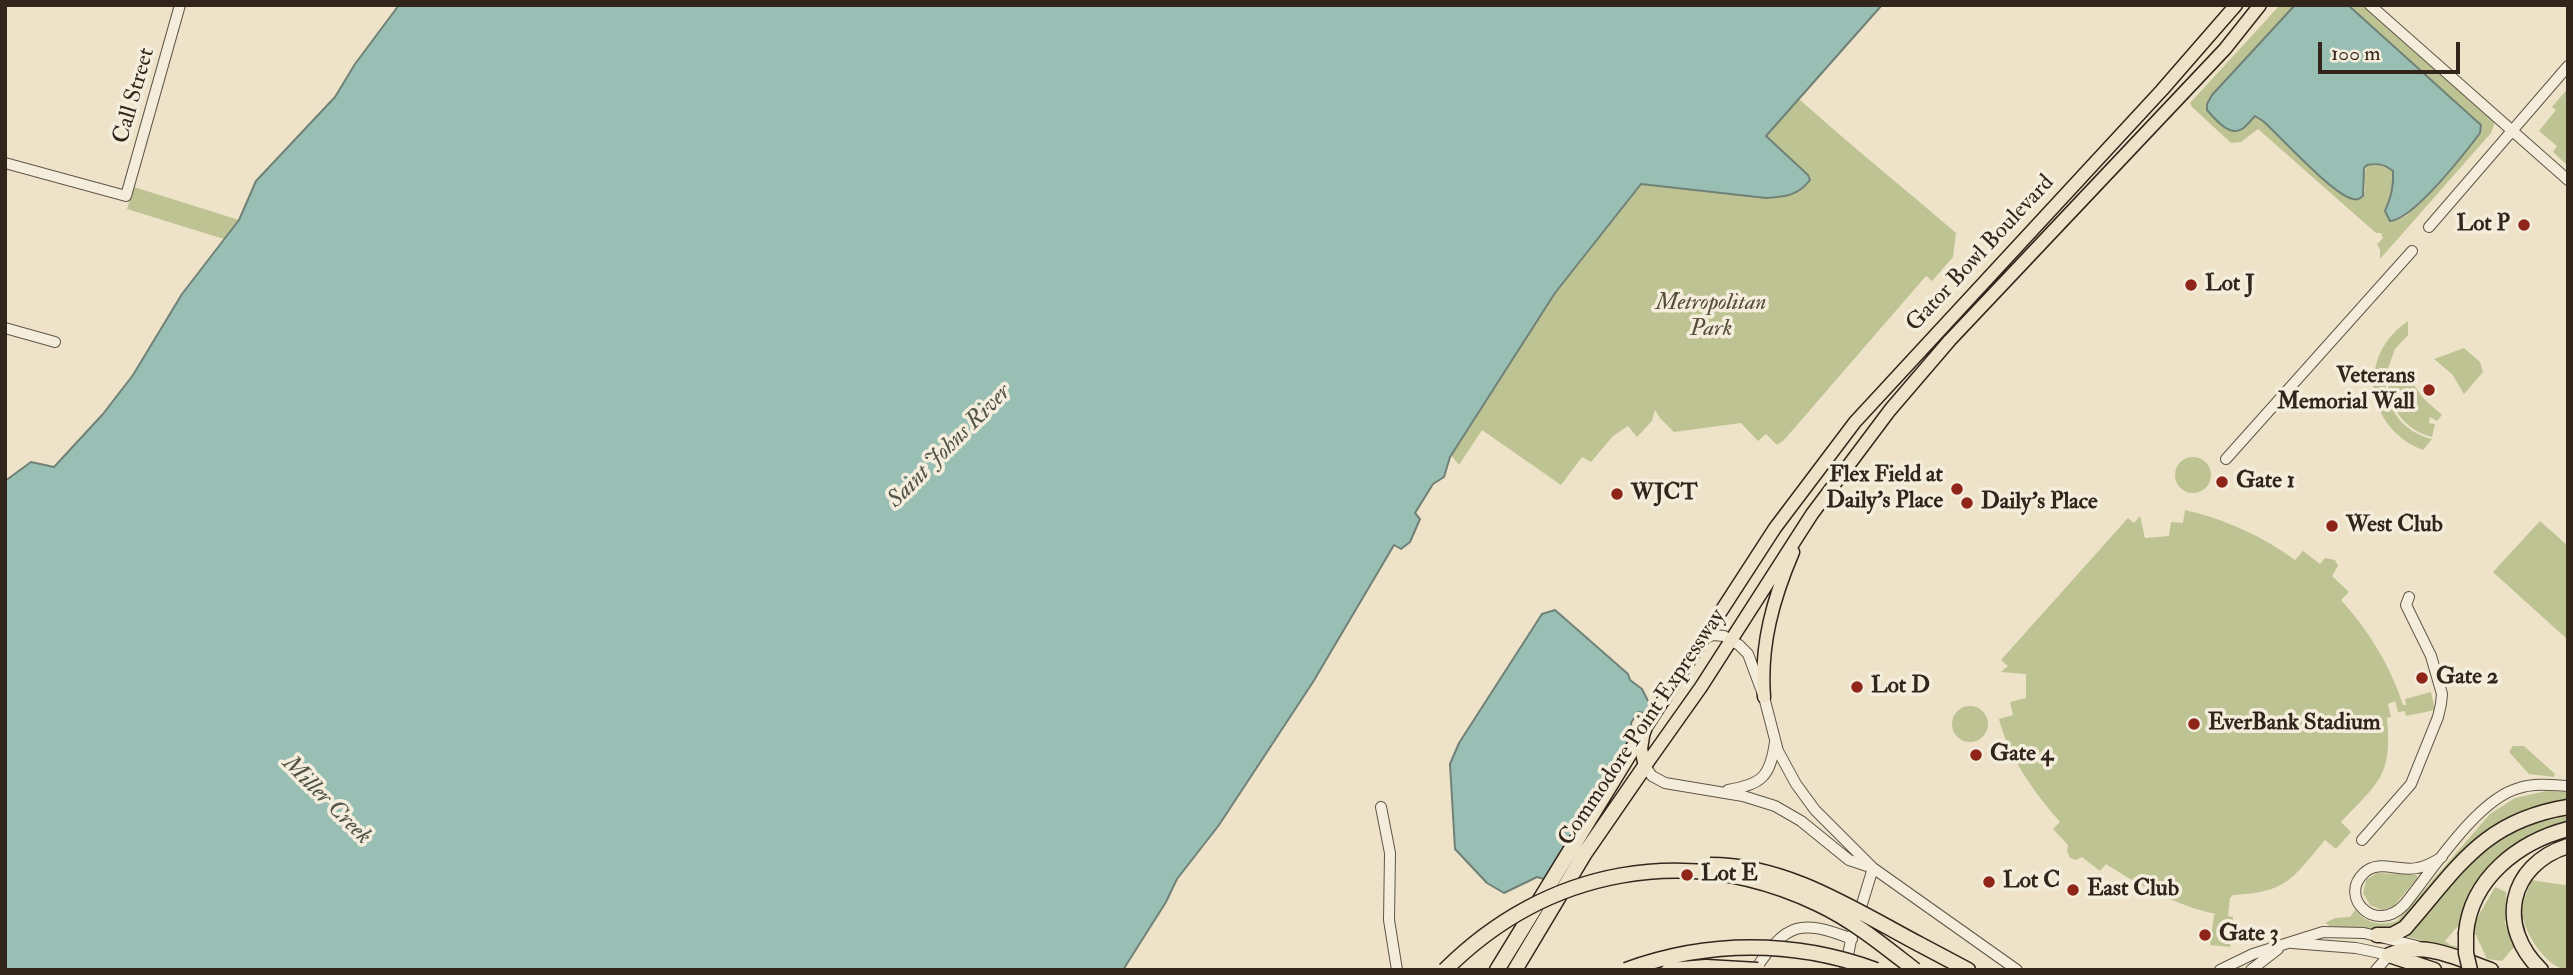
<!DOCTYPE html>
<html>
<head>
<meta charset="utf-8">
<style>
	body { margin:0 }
	#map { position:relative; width:2573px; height:975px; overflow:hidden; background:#eee3c8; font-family:"IM FELL Double Pica",serif }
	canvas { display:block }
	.frame { position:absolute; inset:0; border:7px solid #32261c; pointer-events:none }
	.scale { position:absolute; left:2318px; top:42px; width:142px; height:32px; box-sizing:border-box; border:4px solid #32261c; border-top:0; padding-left:9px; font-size:21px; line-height:24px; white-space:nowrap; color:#32261c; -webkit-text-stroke:5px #f4eddb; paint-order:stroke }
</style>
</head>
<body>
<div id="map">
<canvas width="2573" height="975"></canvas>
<div class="frame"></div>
<div class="scale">100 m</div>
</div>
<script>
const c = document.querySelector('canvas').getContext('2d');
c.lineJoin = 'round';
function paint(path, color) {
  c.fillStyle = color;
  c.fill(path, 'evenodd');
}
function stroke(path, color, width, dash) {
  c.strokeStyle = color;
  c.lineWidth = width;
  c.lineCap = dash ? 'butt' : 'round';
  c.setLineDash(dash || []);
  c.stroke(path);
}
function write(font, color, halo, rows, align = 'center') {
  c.font = font + ' "IM FELL Double Pica",serif';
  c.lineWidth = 7;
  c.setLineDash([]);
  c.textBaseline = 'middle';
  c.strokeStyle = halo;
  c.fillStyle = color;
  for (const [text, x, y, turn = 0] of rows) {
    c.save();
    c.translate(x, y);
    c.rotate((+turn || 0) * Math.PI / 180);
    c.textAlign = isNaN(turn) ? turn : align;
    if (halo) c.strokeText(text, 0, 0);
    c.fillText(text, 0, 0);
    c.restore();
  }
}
const green = new Path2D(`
	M 2280,5 L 2295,5 L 2229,130 L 2241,130 L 2255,116 L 2263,121 C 2284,140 2329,193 2355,199 L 2365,191 L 2364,176 L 2367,164 L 2377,163 L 2393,171 L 2392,195 L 2385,211 L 2397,220 L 2406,216 L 2464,154 L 2478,121 L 2348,5 L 2361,5 L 2415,49 L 2495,122 L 2491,133 L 2380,259 L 2380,249 L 2377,244 L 2383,238 L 2381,233 L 2376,233 L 2258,129 L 2241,142 L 2231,143 L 2192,107 L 2190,103 Z
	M 2568,88 L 2568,166 L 2553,152 L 2557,146 L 2539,131 L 2556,110 L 2552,107 Z
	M 1799,99 C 1850,145 1904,188 1956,233 L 1953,257 L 1932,281 L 1926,276 L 1784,440 L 1777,445 L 1766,434 L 1758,441 L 1741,423 L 1674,432 L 1660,418 L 1655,410 L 1652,421 L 1637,437 L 1628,426 L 1613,436 L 1591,462 L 1582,457 L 1561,485 L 1482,430 L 1459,465 L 1451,455 L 1555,293 L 1641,184 L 1766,198 L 1808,175 L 1765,136 Z
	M 134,187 L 239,220 L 224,239 L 127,209 Z
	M 2408,321 L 2408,335 L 2395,349 L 2386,374 L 2374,378 C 2376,353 2388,335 2408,321 Z
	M 2464,348 L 2480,362 L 2483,372 L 2464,394 L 2452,374 L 2434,359 Z
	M 2402,371 L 2404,379 L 2408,377 L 2424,399 L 2442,415 L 2437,421 L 2430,417 L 2429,423 L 2435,424 L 2432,437 C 2404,430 2387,406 2388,377 Z
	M 2385,378 C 2386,408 2402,432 2432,439 L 2423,450 C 2394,439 2375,414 2373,383 Z
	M2175 475a18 18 0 1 1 36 0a18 18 0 1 1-36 0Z
	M 2185,510 C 2225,519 2262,536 2295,560 L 2303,551 L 2320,564 L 2325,558 L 2335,560 L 2338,566 L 2332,576 L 2349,592 L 2341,600 C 2369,631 2390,665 2403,705 L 2406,705 L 2405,699 L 2431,692 L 2435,710 L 2406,716 L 2405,711 L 2398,712 L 2395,701 L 2388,704 L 2391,717 L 2387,718 C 2392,776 2380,781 2341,822 L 2351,832 L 2336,849 L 2325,840 C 2291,880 2287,892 2233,895 L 2230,898 L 2228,916 L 2233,917 L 2230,947 L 2210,945 L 2214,915 L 2216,914 C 2175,905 2140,886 2106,864 L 2100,871 L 2082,857 L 2076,860 L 2070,858 L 2067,851 L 2068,845 L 2053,829 L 2060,822 C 2034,792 2009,758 1999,719 L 2013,715 L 2010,702 L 2026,698 L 2026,674 L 2001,672 L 2008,666 L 2001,660 L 2128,518 L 2134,523 L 2140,516 L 2145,538 L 2169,536 L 2171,522 L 2183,523 Z
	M 2540,521 L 2568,546 L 2568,640 L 2493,572 Z
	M1952 724a18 18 0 1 1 36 0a18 18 0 1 1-36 0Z
	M 2513,746 L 2524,746 L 2555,774 L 2554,777 L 2529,774 L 2509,752 Z
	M 2546,791 L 2568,792 L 2568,804 L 2521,816 L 2405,922 L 2385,932 L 2330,926 L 2325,923 L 2335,918 L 2350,917 L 2355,910 C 2366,924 2382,926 2397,921 L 2490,814 L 2515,798 Z
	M 2568,816 L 2568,826 L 2518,846 L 2461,928 L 2457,927 L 2445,941 L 2450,945 L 2459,947 L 2459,949 L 2408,937 C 2412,926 2426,914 2435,904 C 2478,853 2499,828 2568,816 Z
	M 2377,873 L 2416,875 L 2418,877 L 2394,906 L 2382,910 L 2370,905 L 2363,893 L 2366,880 Z
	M 2531,880 L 2564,885 L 2568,884 L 2568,970 C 2546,968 2524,933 2522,912 C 2521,903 2529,889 2531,880 Z
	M 2495,887 L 2506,892 L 2505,923 L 2514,947 L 2502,961 L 2487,959 L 2472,927 Z`);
const water = new Path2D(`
	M 399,5 L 1882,5 L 1766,136 L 1808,175 L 1810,180 C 1798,196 1784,197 1766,198 L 1641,184 L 1555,293 L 1450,457 L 1444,477 L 1433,484 L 1415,513 L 1420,519 L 1410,542 L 1401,549 L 1394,545 L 1313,682 L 1219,825 L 1177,879 L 1166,902 L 1123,970 L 5,970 L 5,481 L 31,462 L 54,467 L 103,414 L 133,375 L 182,294 L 239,220 L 256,181 L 335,97 L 355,64 Z
	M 2295,5 L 2348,5 L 2481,125 L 2480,133 C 2465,153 2413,220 2390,221 L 2385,211 C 2391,197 2394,186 2393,171 C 2384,164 2378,163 2367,165 L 2364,168 L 2363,196 C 2358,199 2359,200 2353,199 C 2333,195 2281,137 2263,121 L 2255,116 C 2251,120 2247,126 2242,129 C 2229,137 2215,119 2207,110 L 2207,104 L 2212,95 Z
	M 1555,610 L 1628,674 L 1630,680 L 1642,689 L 1651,707 L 1647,713 L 1638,712 L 1631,723 L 1632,735 L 1544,879 L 1537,877 L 1504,893 L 1487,883 L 1455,849 L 1450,764 L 1459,743 L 1542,614 Z`);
const minor = new Path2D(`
	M 2370,5 L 2568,180
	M 5,163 L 126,196 L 180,5
	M 2429,227 L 2568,66
	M 5,328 L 55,342
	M 2226,459 L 2412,251
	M 1703,639 L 1713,635 L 1724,636 L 1739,645 L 1748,654 L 1764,697 L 1778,751 L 1796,784 L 1815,810 L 1873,868 L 2017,970
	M 1645,766 L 1652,776 L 1665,783 L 1743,796 L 1775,806 L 1801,821 L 1849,860 L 1873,868
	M 1728,790 C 1762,784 1770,777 1775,742
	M 1381,807 L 1390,853 L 1389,920 L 1397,970
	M 2362,840 L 2411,784 L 2438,717 L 2441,704 L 2442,694 L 2431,656 L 2406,605 L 2409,597
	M 2442,857 C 2434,862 2426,867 2417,868 C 2399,872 2378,859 2364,873 C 2338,897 2375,935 2404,905 C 2432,871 2477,799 2519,788 C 2535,783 2552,785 2568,786
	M 1858,917 L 1873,868
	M 2292,943 L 2356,948 L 2389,955 L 2376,970
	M 1755,970 C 1787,922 1800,919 1852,939
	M 1845,970 L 1852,935
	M 2220,970 L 2253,954 L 2323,932 L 2364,933 L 2417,946
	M 2251,970 L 2278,949`);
const major = new Path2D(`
	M 1764,697 C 1760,645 1773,599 1793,552
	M 1645,766 L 1701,687 L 1812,514 L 1890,410 L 1950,340 L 2225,49 L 2260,5
	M 1645,766 L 1641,749 L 1644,730 L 1775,528 L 1855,422 L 2162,90 L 2236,5`);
const highway = new Path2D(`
	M 2466,933 C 2471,879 2518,842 2568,829
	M 2377,935 L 2392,935 L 2405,928 C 2458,868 2482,821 2568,807
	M 1919,944 L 1968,970
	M 2389,955 C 2425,940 2456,958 2491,970
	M 2389,955 L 2434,970
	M 1497,970 L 1644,730
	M 1515,970 L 1585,853 L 1645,766
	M 2541,970 C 2496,927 2508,865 2568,846`);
const highwayBridge = new Path2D(`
	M 1710,865 C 1787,865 1853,909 1919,944
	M 2466,933 L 2466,953 L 2470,970
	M 1445,970 C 1547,868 1688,842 1818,904 C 1854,921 1884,946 1915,970
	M 1626,970 C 1707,940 1795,940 1876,970
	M 1669,970 L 1706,967 L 1758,970`);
const markers = [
	[2524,225,7,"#8f2418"],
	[2191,285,7,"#8f2418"],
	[2429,390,7,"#8f2418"],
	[2222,482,7,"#8f2418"],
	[1957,489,7,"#8f2418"],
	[1617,494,7,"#8f2418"],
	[1967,503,7,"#8f2418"],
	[2332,526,7,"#8f2418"],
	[2422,678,7,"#8f2418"],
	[1857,687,7,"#8f2418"],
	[2194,724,7,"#8f2418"],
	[1976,755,7,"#8f2418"],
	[1687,875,7,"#8f2418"],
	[1989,882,7,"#8f2418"],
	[2073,890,7,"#8f2418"],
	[2205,935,7,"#8f2418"]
];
const streetNames = [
	["Call Street",135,96,-74],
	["Gator Bowl Boulevard",1981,254,-47],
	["Commodore Point Expressway",1643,728,-56]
];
const poiNames = [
	["Lot P",2510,225,"right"],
	["Lot J",2205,285],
	["Veterans",2415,377,"right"],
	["Memorial Wall",2415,403,"right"],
	["Flex Field at",1943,476,"right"],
	["Daily's Place",1943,502,"right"],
	["Gate 1",2236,482],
	["WJCT",1631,494],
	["Daily's Place",1981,503],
	["West Club",2346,526],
	["Gate 2",2436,678],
	["Lot D",1871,687],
	["EverBank Stadium",2208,724],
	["Gate 4",1990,755],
	["Lot E",1701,875],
	["Lot C",2003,882],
	["East Club",2087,890],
	["Gate 3",2219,935]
];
const parkNames = [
	["Metropolitan",1711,304],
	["Park",1711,330]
];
const waterNames = [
	["Saint Johns River",950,447,-45],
	["Miller Creek",326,801,45]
];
paint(green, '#bdc393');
paint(water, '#99beb3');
stroke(water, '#708177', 2);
stroke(minor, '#615547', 12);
stroke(major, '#32261c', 15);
stroke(highway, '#32261c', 17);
stroke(minor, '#f4eddb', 10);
stroke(major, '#eee3c8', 12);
stroke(highway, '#eee3c8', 14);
stroke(highwayBridge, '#32261c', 17, []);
stroke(highwayBridge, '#eee3c8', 14);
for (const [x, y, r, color] of markers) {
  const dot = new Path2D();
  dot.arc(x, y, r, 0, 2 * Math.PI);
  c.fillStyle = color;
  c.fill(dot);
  stroke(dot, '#f4eddb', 2.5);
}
write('23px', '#32261c', '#f4eddb', streetNames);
write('bold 23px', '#32261c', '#f4eddb', poiNames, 'left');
write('italic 23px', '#554d3a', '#f4eddb', parkNames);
write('italic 24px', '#515449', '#f4eddb', waterNames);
</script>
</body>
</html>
